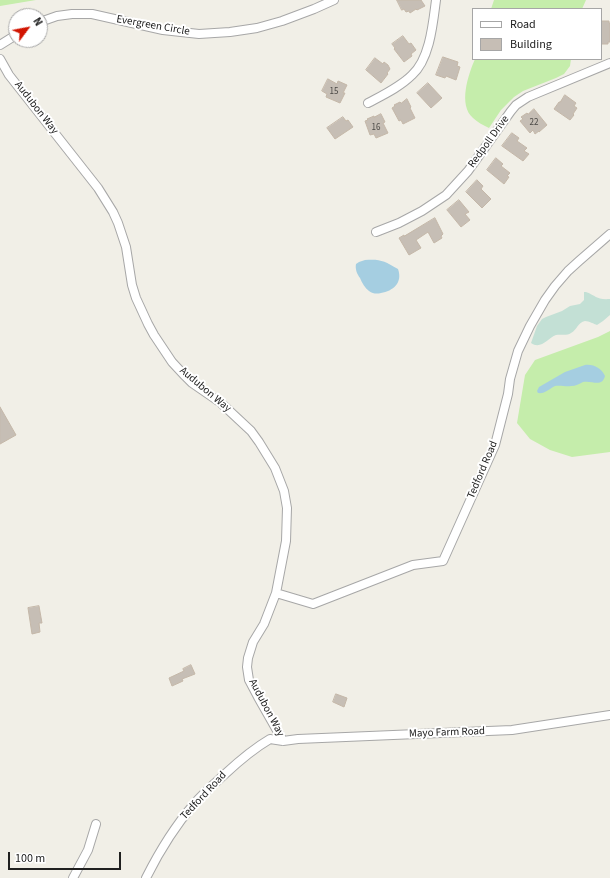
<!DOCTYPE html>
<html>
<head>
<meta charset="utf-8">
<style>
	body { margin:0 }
	#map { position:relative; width:610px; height:878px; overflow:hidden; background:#f1efe7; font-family:"Source Sans 3",sans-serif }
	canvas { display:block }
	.legend { position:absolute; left:472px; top:8px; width:130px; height:52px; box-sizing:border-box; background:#fff; border:1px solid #a6a6a6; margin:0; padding:5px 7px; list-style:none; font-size:12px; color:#202020 }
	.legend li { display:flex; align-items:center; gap:8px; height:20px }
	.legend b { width:20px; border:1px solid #a6a6a6 }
	.north { position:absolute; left:8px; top:8px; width:40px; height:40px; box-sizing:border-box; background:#fff; border:1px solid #a6a6a6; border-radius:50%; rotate:58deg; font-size:11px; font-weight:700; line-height:16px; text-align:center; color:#202020 }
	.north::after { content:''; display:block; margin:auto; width:14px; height:18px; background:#d11400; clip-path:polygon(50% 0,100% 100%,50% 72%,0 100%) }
	.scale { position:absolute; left:8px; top:852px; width:113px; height:18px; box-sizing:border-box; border:2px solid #202020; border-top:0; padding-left:5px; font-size:12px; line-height:14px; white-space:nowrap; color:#202020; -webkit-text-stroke:3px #fff; paint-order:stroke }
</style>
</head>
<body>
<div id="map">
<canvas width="610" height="878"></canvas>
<ul class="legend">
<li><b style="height:5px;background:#fff"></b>Road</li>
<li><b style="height:11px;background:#c6beb5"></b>Building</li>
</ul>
<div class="north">N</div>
<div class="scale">100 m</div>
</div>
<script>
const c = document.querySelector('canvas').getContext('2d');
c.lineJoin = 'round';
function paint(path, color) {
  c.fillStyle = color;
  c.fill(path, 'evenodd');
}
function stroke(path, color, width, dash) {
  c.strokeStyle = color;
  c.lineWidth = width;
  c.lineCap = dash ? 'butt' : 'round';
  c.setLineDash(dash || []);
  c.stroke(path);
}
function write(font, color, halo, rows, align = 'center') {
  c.font = font + ' "Source Sans 3",sans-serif';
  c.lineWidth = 4;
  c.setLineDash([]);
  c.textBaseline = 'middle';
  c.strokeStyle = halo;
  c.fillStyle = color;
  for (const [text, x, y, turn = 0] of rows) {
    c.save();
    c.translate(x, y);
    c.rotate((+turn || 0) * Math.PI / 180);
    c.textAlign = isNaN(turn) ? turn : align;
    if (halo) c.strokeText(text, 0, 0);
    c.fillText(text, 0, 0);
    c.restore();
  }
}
const grass = new Path2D(`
	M 0,0 L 36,0 L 0,6 Z
	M 494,0 L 586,0 L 582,9 L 491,9 Z
	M 475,59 L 571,59 L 570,66 L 564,74 L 556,78 L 523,91 L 514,97 L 501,110 L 489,128 C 483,125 477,122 473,118 C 458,105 468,75 475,59 Z
	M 610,331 L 610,452 L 572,457 L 550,450 L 530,439 L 517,423 L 525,375 L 535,360 L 598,337 Z`);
const wetland = new Path2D(`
	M 584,292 L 586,292 C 597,296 596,300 610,299 L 610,315 L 603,321 L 597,325 C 594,324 589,321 585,321 C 578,322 577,330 571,333 C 567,336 561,334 556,335 C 548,338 541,350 531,343 L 537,326 L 542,319 L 546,317 L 562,311 L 570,306 L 580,304 L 584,300 Z`);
const water = new Path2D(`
	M 365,260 C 381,259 384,261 398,269 C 403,283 393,291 381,293 C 377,294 373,294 369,291 C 365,288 362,283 360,278 C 357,274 355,269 356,264 L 359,262 Z
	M 585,365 C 594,364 601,368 605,376 C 602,388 592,380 583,382 C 579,384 576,386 571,386 C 566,387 561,385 555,386 C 549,389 545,394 538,393 L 537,391 L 539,387 L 565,372 Z`);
const building = new Path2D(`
	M 397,0 L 421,0 L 425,6 L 417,10 L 416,9 L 410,13 L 409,11 L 406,12 L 404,9 L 402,10 Z
	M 601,21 L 609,21 L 609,23 L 610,23 L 610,42 L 608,42 L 608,44 L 601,44 Z
	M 403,36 L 409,44 L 411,43 L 416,50 L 411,54 L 412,56 L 404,62 L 394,49 L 395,48 L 392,44 Z
	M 443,57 L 458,62 L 457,66 L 460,67 L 456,80 L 446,76 L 445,78 L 436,75 Z
	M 375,58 L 383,64 L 384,62 L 388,65 L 390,69 L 387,73 L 388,74 L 381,83 L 366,70 Z
	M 328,79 L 337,84 L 338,81 L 347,85 L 343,93 L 345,93 L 340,103 L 326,97 L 327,94 L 322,91 Z
	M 428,83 L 442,98 L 431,108 L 417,93 Z
	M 565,95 L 576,103 L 574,106 L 577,108 L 573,114 L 574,115 L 570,120 L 554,109 L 559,102 L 560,102 Z
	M 407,99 L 411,107 L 410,108 L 415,118 L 403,124 L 401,120 L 399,121 L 392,108 L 395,106 L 394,105 L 400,102 L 401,103 Z
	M 534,109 L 547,125 L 539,132 L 539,131 L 535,134 L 533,130 L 530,133 L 520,121 L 523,119 L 521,117 L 527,113 L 528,114 Z
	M 381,114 L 385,122 L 383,123 L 388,133 L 376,138 L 374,134 L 370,135 L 365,121 L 368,120 L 367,119 L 374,116 L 374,117 Z
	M 343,117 L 346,121 L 348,120 L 353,127 L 335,139 L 327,128 Z
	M 512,133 L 519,138 L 517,141 L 527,148 L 524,151 L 529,154 L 523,161 L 502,146 Z
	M 496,158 L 503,164 L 501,166 L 510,173 L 507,176 L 509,177 L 504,184 L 487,170 Z
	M 477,180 L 483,186 L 481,189 L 491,199 L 482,208 L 466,192 Z
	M 459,200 L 469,212 L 465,214 L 470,220 L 461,227 L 447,210 Z
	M 435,218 L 443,234 L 441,236 L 442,238 L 434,243 L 428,232 L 416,240 L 421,248 L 409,255 L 399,238 L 404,235 L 404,236 Z
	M 0,407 L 16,435 L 0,444 Z
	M 39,606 L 42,623 L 39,623 L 40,632 L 32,634 L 28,608 Z
	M 191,665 L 195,674 L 182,679 L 183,681 L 172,686 L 169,678 L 184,671 L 183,669 Z
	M 336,694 L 347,698 L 344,707 L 333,702 Z`);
const minor = new Path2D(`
	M 40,22 L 57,16 L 72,14 L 92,14 L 163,30 L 199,34 L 230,32 L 257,28 L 282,21 L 314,9 L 334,0
	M 0,45 L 16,35
	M 0,59 L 9,75 L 98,188 L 113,212 L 118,223 L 126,247 L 132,285 L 136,298 L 148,324 L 154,335 L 172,362 L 185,376 L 192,383 L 221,403 L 251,431 L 259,442 L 275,468 L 284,491 L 287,508 L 286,541 L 276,593 L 264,624 L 253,642 L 248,658 L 247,667 L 249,680 L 258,697 L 283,741
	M 368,103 C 383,95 400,87 412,75 C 430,59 433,23 436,0
	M 376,232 L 399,223 L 422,211 L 446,195 L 468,171 L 511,111 L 516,105 L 528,97 L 610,63
	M 276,593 L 313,604 L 413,565 L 443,561 L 495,445 L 508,394 L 510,379 L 518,351 L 530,326 L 545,300 L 555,286 L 568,271 L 579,261 L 610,234
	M 73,878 L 88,850 L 96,824
	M 146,878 C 159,852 175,826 194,804 C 203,793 214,784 225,774 C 239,761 253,749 270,739 L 283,741 L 298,739 L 512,730 L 610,715`);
const numberNames = [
	["15",334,92],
	["22",534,123],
	["16",376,128]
];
const streetNames = [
	["Evergreen Circle",153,26,10],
	["Audubon Way",36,108,52],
	["Redpoll Drive",489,142,-54],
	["Audubon Way",205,390,40],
	["Tedford Road",483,470,-67],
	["Audubon Way",266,708,62],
	["Mayo Farm Road",447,733,-2],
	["Tedford Road",204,796,-47]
];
paint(grass, '#c5edab');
paint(wetland, '#c3e0d5');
paint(water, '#a5cee1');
paint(building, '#c6beb5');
stroke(building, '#c4b7a8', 1);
stroke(minor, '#a7a7a7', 10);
stroke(minor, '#fff', 8);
write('9px', '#4a4845', null, numberNames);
write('11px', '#202020', '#fff', streetNames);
</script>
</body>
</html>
